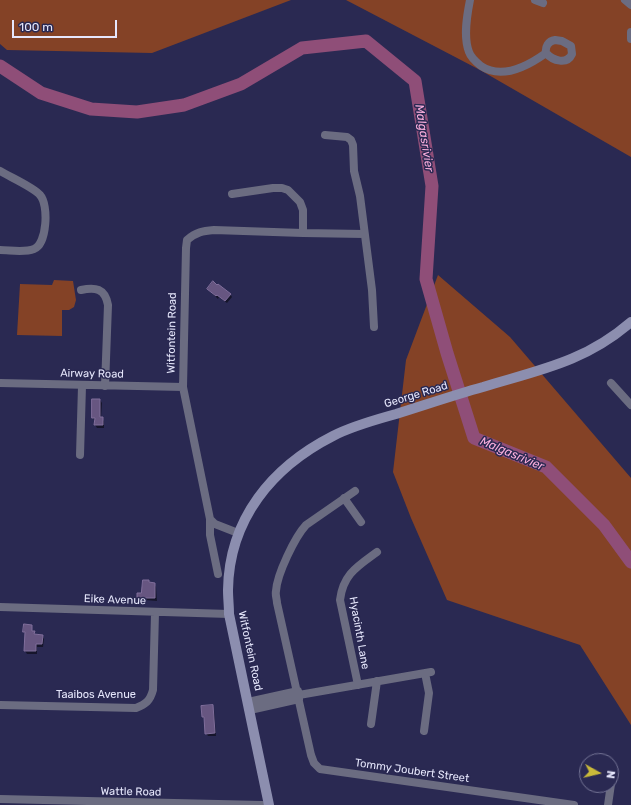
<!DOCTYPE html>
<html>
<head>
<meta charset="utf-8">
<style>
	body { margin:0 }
	#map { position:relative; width:631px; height:805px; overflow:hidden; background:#2a2952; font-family:Rubik,sans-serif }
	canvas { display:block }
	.north { position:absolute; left:579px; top:753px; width:40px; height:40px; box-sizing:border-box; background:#2a2952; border:1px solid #757596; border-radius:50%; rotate:98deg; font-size:11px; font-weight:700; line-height:16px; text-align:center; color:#e6e7fc }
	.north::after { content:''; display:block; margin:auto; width:14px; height:18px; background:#caba3a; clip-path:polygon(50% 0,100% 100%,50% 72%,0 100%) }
	.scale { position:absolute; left:12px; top:20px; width:105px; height:18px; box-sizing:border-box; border:2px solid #e6e7fc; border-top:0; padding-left:5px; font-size:12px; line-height:14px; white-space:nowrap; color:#e6e7fc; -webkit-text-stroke:3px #2a2952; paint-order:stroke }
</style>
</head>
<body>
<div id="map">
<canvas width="631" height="805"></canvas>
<div class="north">N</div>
<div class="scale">100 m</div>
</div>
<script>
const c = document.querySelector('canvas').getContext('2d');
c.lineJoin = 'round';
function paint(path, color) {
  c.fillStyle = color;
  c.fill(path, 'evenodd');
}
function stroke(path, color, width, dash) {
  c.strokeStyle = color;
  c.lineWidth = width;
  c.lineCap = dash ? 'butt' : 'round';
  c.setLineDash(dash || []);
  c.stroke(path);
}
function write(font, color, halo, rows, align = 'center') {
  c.font = font + ' Rubik,sans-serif';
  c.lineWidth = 3;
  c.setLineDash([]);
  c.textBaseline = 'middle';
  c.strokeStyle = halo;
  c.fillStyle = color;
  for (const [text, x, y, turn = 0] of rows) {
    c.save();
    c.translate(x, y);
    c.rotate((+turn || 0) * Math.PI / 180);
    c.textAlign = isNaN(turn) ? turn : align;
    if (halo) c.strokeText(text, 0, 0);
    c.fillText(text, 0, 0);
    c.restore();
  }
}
const green = new Path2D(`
	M 0,0 L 291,0 L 152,53 L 7,50 L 0,44 Z
	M 346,0 L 631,0 L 631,157 L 480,70 Z
	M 438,275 L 510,337 L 631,478 L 631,725 L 580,645 L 447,600 L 411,518 L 393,472 L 406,360 Z
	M 54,280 L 73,281 L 76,300 L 74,307 L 69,310 L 62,310 L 62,336 L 17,335 L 20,284 L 52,285 Z`);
const shadow = new Path2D(`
	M 208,289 L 230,294 L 232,297 L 227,303 L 219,297 L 218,299 Z
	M 100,400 L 102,403 L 101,418 L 104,421 L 104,428 L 97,428 L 95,425 L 95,421 L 93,418 Z
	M 149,581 L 150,583 L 154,584 L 156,587 L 157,601 L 145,600 L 145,603 L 140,603 L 138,599 Z
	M 24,625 L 31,626 L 33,632 L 36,635 L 42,636 L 44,639 L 43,647 L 37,647 L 37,654 L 27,654 L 25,651 L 26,635 L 24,632 Z
	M 212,706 L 214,710 L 216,736 L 208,736 L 206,733 L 205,720 L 203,717 Z`);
const river = new Path2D(`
	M 0,66 L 41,93 L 91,109 L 137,112 L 184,105 L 241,84 L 302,48 L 366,41 L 415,81 L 432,186 L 426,279 L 447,353 L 474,438 L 546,467 L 604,525 L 631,562`);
const building = new Path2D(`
	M 213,281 L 217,285 L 218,284 L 231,294 L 225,301 L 217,295 L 216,296 L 207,289 Z
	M 92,399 L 100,399 L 100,417 L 103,417 L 103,425 L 94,425 L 95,418 L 92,418 Z
	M 143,580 L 149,580 L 149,582 L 155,583 L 155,598 L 144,598 L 144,600 L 137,600 L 137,593 L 141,593 Z
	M 24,624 L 32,625 L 32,631 L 35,631 L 34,634 L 43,635 L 42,644 L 36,644 L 36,651 L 24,651 L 25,632 L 23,632 Z
	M 213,705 L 215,733 L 205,734 L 204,717 L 202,717 L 201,706 Z`);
const street = new Path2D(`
	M 470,0 C 467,15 463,37 469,52 C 471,58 476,62 481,66 C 502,80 528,66 546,53
	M 535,0 L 543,3
	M 625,0 L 631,5
	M 631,32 L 631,39
	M 555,40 L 562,41 L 571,46 L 572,54 C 567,65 553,61 546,53 C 545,47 548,41 555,40 Z
	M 325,135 L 347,137 L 351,140 L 353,145 L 354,171 L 360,196 L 372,290 L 374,327
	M 0,171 C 10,177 33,187 40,195 C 49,205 47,244 34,249 C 24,253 10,250 0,250
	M 232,194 L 273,188 L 282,188 L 288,190 L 300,202 L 303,210 L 303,233 L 364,234
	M 81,290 C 95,287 105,288 108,305 L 105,386
	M 0,383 L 183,387
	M 611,383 L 631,405
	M 80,455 L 82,386
	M 355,491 L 306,525 C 295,537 277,574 276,591 C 275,595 277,599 277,603 L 311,755 L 314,763 L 320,769 L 574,805
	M 344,498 L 361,522
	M 210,519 L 210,535 L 218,574
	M 238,533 L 215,524 L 210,519 L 183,387 L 186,248 L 187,240 C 196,232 203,231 214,230 L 303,233
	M 0,607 L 229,614
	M 358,685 L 340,600 C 343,574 358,566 377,552
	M 299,695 L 431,672
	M 248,702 L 298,691
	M 0,705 L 136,708 C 146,704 150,701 153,690 L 155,613
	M 250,710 L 299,699
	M 371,724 L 377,681
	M 424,731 L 429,693 L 425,673
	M 0,799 L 262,805
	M 608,805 L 611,784`);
const secondary = new Path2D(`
	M 269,805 L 229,614 C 229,606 228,598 228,590 C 229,519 272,467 333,436 C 352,426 375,420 396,414 C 425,405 454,395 483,387 C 539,370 585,362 631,322`);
const streetNames = [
	["Witfontein Road",172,333,-89],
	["Airway Road",92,374,1],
	["George Road",416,395,-17],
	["Eike Avenue",115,600,2],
	["Hyacinth Lane",359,633,80],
	["Witfontein Road",250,651,78],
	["Taaibos Avenue",96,695],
	["Tommy Joubert Street",412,771,8],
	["Wattle Road",131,792,1]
];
const waterNames = [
	["Malgasrivier",424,138,81],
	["Malgasrivier",512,454,23]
];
paint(green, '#844226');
paint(shadow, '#0007');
stroke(river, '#8f4e78', 13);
paint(building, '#675681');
stroke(building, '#806e9b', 1);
stroke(street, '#6b6c81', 8);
stroke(secondary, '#8c8eaf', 10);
write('11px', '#e6e7fc', '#2a2952', streetNames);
write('italic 12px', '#fbaedd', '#2a2952', waterNames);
</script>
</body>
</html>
